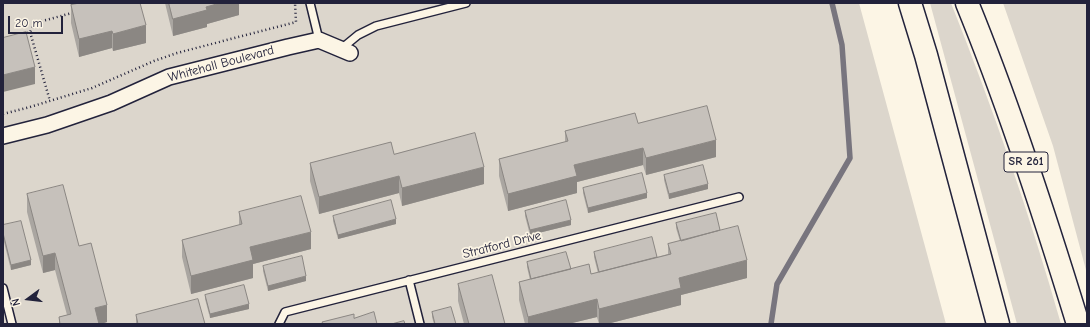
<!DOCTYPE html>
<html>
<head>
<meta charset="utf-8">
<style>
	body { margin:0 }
	#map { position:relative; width:1090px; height:327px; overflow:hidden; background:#fcf5e5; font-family:"Comic Neue",sans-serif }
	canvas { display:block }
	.frame { position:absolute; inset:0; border:4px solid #22223b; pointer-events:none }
	.north { position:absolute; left:8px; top:279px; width:40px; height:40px; -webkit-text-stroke:3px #fcf5e5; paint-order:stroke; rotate:255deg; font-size:11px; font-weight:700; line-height:16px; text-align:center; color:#22223b }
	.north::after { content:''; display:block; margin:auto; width:14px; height:18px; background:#22223b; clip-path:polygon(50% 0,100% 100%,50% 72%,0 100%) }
	.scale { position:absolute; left:8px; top:16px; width:55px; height:18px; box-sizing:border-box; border:2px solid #22223b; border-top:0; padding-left:5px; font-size:12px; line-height:14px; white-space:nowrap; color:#22223b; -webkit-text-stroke:3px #fcf5e5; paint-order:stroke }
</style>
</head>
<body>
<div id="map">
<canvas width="1090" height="327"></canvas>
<div class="frame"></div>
<div class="north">N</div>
<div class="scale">20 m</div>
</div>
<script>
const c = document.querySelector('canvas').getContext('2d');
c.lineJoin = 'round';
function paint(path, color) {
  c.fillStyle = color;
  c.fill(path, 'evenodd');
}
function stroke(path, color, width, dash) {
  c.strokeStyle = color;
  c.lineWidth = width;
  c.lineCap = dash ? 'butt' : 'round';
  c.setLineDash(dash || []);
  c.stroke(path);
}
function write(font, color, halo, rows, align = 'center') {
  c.font = font + ' "Comic Neue",sans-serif';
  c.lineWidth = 3.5;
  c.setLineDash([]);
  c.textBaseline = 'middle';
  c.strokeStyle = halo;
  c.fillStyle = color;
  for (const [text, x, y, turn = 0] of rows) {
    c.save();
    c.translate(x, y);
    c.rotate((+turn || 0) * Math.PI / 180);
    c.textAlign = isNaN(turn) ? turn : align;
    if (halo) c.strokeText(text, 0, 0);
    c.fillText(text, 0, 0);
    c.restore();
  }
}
const green = new Path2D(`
	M 3,3 L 859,3 L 946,324 L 3,324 Z
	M 930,3 L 951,3 C 993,108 1030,215 1061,324 L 1017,324 Z
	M 1003,3 L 1087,3 L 1087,274 L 1053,146 Z`);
const stream = new Path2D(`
	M 771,324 L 777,284 L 850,158 L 842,45 L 832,3`);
const path = new Path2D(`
	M 30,32 L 50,101
	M 23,34 L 30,32 L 35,23 L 72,13
	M 3,114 L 30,107 L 92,88 L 154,61 L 177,53 L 296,22 L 295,3`);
const lane = new Path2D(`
	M 310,3 L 319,40
	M 341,49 L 358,35 L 376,26 L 466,3
	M 409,280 L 420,324
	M 3,288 L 12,324
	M 279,324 L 285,312 L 739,197`);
const street = new Path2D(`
	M 3,136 L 47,125 L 111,103 L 169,77 L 288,47 L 319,40 L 350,53`);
const primary = new Path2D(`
	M 910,3 L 926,55 L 998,324
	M 967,3 C 1010,108 1045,216 1078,324`);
const wall = new Path2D(`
	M 165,3 L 239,3 L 239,15 L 207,24 L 207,27 L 173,36 Z
	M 71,5 L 146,43 L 113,51 L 112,48 L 79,57 L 71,23 Z
	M 638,123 L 716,157 L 646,175 L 643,165 L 577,182 L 577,193 L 508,211 L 499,176 L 499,159 L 565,142 L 565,131 Z
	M 394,154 L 484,184 L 402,206 L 399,193 L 319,214 L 310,181 L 310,163 Z
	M 664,175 L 708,189 L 669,199 L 664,180 Z
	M 583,188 L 647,198 L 588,213 L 583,193 Z
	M 27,194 L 79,246 L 107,322 L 101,324 L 59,324 L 59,317 L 67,315 L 55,270 L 43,273 L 27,212 Z
	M 525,211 L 571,225 L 530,235 L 525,216 Z
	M 239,212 L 311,249 L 253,264 L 253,278 L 191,294 L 182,257 L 182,240 L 239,225 Z
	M 333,216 L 396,224 L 338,239 L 333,221 Z
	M 676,223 L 720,230 L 747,278 L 681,295 L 681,305 L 607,324 L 599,324 L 597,317 L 568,324 L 525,324 L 519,300 L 519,282 L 530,280 L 527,267 L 527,262 L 571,269 L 591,274 L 598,273 L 594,257 L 594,252 L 657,257 L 668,254 L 668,244 L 680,241 L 676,228 Z
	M 3,225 L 31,265 L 11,270 L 3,238 Z
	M 263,266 L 306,281 L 268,291 L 263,271 Z
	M 458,284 L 505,324 L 464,324 L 458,301 Z
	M 205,295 L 249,309 L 210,318 L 205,299 Z
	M 432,312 L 456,324 L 434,324 L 432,317 Z
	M 136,315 L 205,324 L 136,324 Z`);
const shadedWall = new Path2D(`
	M 220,3 L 239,3 L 239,15 L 207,24 L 207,27 L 173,36 L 173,19 L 206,7 Z
	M 146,25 L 146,43 L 113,51 L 113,34 Z
	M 112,31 L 112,48 L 79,57 L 79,39 Z
	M 35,67 L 35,84 L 3,92 L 3,75 Z
	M 716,140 L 716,157 L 646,175 L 646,158 Z
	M 643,148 L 643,165 L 577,182 L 577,193 L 508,211 L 508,194 L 574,165 Z
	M 484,167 L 484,184 L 402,206 L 402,188 Z
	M 399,176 L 399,193 L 319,214 L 319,197 Z
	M 708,184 L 708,189 L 669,199 L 669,194 Z
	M 647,193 L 647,198 L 588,213 L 588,208 Z
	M 396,219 L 396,224 L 338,239 L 338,235 Z
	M 571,220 L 571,225 L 530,235 L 530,230 Z
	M 311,232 L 311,249 L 253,264 L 253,278 L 191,294 L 191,276 L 250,247 Z
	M 55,253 L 55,270 L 43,273 L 43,256 Z
	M 31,260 L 31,265 L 11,270 L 11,265 Z
	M 747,260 L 747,278 L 681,295 L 681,305 L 607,324 L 599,324 L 599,309 L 679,278 Z
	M 306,276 L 306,281 L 268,291 L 268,286 Z
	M 597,299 L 597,317 L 568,324 L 528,324 L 528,317 Z
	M 249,304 L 249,309 L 210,318 L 210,314 Z
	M 107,305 L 107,322 L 101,324 L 95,324 L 95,308 Z`);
const building = new Path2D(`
	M 80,3 L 140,3 L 146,25 L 113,34 L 112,31 L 79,39 L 71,5 Z
	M 169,3 L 220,3 L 206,7 L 207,10 L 173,19 Z
	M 26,32 L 35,67 L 3,75 L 3,38 Z
	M 707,106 L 716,140 L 646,158 L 643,148 L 574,165 L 577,176 L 508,194 L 499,159 L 568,141 L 565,131 L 635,113 L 638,123 Z
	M 475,133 L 484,167 L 402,188 L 399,176 L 319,197 L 310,163 L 391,142 L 394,154 Z
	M 703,165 L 708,184 L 669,194 L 664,175 Z
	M 642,173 L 647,193 L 588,208 L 583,188 Z
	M 63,185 L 79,246 L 91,243 L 107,305 L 95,308 L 99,324 L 60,324 L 59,317 L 71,314 L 55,253 L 43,256 L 27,194 Z
	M 301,196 L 311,232 L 250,247 L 253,260 L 191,276 L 182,240 L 242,224 L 239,212 Z
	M 391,200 L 396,219 L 338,235 L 333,216 Z
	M 566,200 L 571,220 L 530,230 L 525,211 Z
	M 716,213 L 720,230 L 681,241 L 676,223 Z
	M 21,221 L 31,260 L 11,265 L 3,233 L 3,225 Z
	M 738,226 L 747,260 L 679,278 L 681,288 L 599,309 L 597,299 L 528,317 L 519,282 L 589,264 L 591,274 L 671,254 L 668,244 Z
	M 652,237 L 657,257 L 599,272 L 594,252 Z
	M 566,252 L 571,269 L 531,279 L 527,262 Z
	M 302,256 L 306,276 L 268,286 L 263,266 Z
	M 492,275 L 505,324 L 469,324 L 458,284 Z
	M 244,285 L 249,304 L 210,314 L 205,295 Z
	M 198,299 L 205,324 L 138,324 L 136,315 Z
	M 451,307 L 456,324 L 435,324 L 432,312 Z
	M 374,312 L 377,324 L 323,324 L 322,322 L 354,314 L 354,318 Z
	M 404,321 L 405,324 L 392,324 Z`);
const shields = [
	[1026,162,44]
];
const shieldNames = [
	["SR 261",1026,162]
];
const streetNames = [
	["Whitehall Boulevard",221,64,-15],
	["Stratford Drive",502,245,-14]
];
paint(green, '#dcd6cc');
stroke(stream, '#78757e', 5.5);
stroke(lane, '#22223b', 10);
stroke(street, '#22223b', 18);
stroke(primary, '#22223b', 25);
stroke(path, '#22223b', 2.5, [1, 3]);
stroke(lane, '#fcf5e5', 7);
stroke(street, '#fcf5e5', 15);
stroke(primary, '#fcf5e5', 22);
paint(wall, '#aaa6a1');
paint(shadedWall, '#8b8783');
paint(building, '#c6c1bb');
stroke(building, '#8b8783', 1);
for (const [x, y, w] of shields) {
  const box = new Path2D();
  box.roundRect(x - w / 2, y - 10, w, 20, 3);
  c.fillStyle = '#fcf5e5';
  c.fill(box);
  stroke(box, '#22223b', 1);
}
write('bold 12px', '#22223b', null, shieldNames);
write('13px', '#22223b', '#fcf5e5', streetNames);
</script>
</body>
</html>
